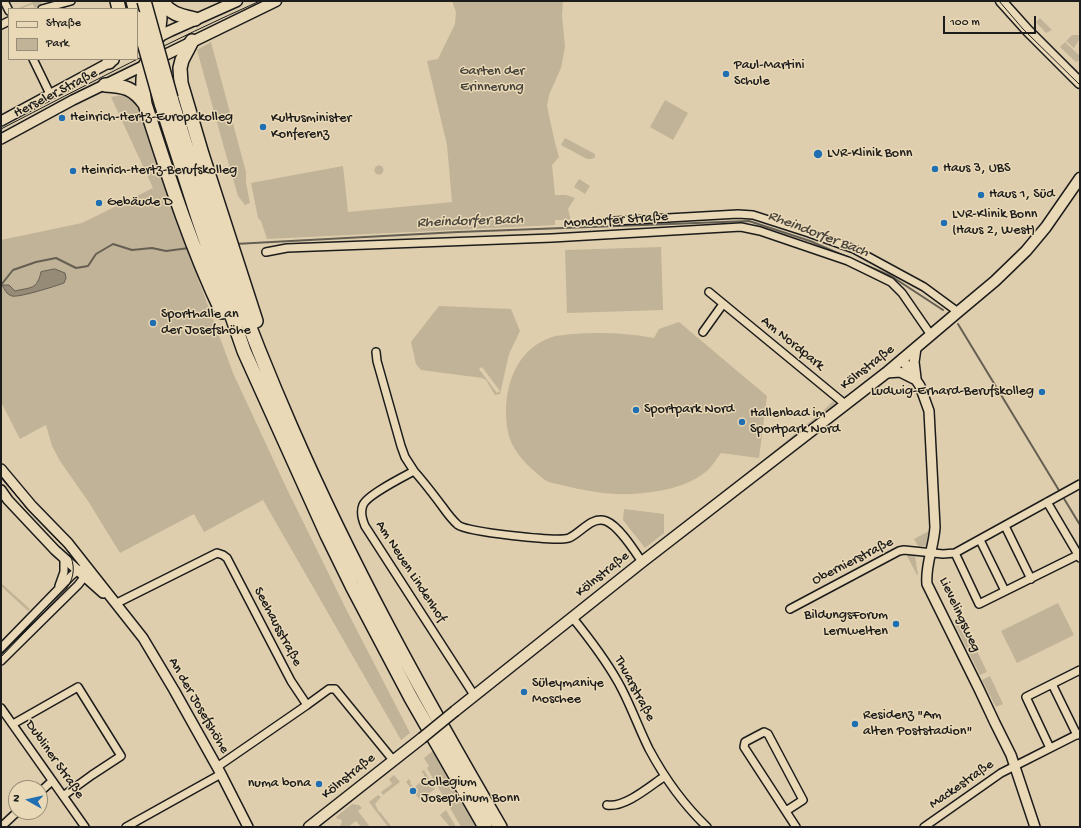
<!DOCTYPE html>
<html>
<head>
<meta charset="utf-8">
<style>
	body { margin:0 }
	#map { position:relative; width:1081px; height:828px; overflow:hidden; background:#decead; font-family:"Gochi Hand",sans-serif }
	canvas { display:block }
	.frame { position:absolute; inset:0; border:2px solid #1c1c1c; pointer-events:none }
	.legend { position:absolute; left:8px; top:8px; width:130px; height:52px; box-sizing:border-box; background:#ead9b6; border:1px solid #988d78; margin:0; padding:5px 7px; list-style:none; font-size:12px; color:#1c1c1c }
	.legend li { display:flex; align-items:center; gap:8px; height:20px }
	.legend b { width:20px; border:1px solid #988d78 }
	.north { position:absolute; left:8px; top:780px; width:40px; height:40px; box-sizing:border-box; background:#ead9b6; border:1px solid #988d78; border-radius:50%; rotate:278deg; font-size:11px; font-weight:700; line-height:16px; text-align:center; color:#1c1c1c }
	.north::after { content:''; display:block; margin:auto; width:14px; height:18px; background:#1f6fb2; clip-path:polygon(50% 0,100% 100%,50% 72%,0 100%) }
	.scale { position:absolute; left:943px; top:16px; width:93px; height:18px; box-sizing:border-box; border:2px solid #1c1c1c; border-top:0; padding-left:5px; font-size:12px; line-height:14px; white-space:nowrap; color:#1c1c1c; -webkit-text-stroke:3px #ead9b6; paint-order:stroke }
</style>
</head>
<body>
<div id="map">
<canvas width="1081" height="828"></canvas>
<div class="frame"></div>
<ul class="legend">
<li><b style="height:5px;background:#ead9b6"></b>Straße</li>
<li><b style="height:11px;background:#c1b397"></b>Park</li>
</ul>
<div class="north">N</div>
<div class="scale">100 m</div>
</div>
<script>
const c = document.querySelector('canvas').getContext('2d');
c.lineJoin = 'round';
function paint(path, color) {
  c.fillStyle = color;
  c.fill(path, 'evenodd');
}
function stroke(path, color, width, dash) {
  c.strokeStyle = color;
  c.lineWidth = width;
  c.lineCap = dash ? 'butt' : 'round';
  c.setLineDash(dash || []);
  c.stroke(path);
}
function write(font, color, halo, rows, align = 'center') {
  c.font = font + ' "Gochi Hand",sans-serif';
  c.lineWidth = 3;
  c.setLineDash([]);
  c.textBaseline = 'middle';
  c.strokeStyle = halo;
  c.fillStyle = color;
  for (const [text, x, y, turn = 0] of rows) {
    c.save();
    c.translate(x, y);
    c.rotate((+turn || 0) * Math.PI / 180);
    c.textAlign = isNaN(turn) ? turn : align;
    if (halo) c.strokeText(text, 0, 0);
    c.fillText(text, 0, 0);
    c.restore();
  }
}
const green = new Path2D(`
	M 36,1 L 41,1 L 42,5 L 34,8 L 33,4 L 20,9 L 16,9 Z
	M 452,1 L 563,1 L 562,15 L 565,47 L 561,68 L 549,95 L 547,106 L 555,143 L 559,157 L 552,165 L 555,195 L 566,195 L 575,198 L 568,209 L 571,220 L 555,220 L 555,225 L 267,239 L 261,221 L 258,218 L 251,183 L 256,182 L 343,166 L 348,212 L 452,202 L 447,145 L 427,61 L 438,59 L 455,24 L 456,12 Z
	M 1040,18 L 1052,30 L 1046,33 L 1036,22 Z
	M 1072,35 L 1080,35 L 1080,38 L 1074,48 L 1066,41 Z
	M 211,42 L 246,172 L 246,183 L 250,203 L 245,205 L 238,196 L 223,144 L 197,50 Z
	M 1065,42 L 1080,56 L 1080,60 L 1076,62 L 1060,47 Z
	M 128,94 L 144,112 L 191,260 L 233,373 L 286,487 L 346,609 L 410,733 L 401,740 L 263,500 L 204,532 L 194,514 L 120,553 L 88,501 L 60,461 L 52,446 L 46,425 L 20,439 L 1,402 L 1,240 L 82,223 L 153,188 L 111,97 Z
	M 665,100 L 688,113 L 673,140 L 650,127 Z
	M 565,138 L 595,154 L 595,157 L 592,159 L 587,159 L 561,145 Z
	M374.5 170a4.5 4.5 0 1 1 9 0a4.5 4.5 0 1 1-9 0Z
	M 579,179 L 590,186 L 585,194 L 574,187 Z
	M 661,247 L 663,310 L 567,313 L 565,250 Z
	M 439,306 L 511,309 L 520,331 L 509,354 L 500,394 L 495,395 L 486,380 L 482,378 L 421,370 L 416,364 L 411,342 ZM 482,367 L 500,391 L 497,393 L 479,369 Z
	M 679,322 L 767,396 L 759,458 L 721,453 C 717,458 713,465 708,470 C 687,488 659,492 632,494 C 608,495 585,491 562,485 C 557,484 550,483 545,480 C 533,471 519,458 512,444 C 507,433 506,421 506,409 C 507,378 520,348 552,337 C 558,335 566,335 573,334 C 600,332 628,333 654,338 L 659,329 Z
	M 835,399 L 837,402 L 836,406 L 739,483 L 736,482 L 823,411 Z
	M 624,509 L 664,514 L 664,533 L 645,548 L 623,520 Z
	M 929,531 L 928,541 L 926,546 L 918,546 L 914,539 Z
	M 911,553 L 915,556 L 918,575 L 917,575 L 907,556 Z
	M 1,583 L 30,609 L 28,611 L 1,586 Z
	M 1058,603 L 1074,635 L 1017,663 L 1001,631 Z
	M 960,617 L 974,645 L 967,649 L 953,620 Z
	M 976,649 L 987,672 L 980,675 L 969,653 Z
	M 990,676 L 1003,704 L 996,707 L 982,680 Z
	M 433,751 L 476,827 L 461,827 L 427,768 L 429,766 L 424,758 Z
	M 424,770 L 435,789 L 420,800 L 406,782 L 409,779 L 411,782 L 410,784 L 415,787 L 425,778 L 423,773 L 421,772 Z
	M 394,775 L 400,782 L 383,795 L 381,792 L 392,784 L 389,779 Z
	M 378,795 L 381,797 L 375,804 L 379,812 L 380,812 L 391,826 L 388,827 L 369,802 Z
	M 352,804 L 359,805 L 362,808 L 358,811 L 370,827 L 361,827 L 356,821 L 348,827 L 340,827 L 342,821 L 340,819 L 337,819 L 336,817 Z
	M 446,810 L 456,827 L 450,827 L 440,815 Z`);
const water = new Path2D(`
	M 55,269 L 65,273 L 66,278 L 64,283 C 56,286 18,298 12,296 C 6,294 5,290 2,285 L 9,285 L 15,291 C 31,287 37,290 41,272 Z`);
const stream = new Path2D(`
	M 235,244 L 458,232 L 749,221 L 810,241 L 891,276 L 943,310
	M 1,285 L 13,270 L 36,262 L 56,258 L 76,268 L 88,266 L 96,254 L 113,244 L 132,250 L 152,248 L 166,251 L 189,248
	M 958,324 L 1080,525`);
const minor = new Path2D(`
	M 4,1 L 9,11
	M 42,9 L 71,1
	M 1,25 L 9,21
	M 33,59 L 50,94
	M 615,221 L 738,214 L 753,215 L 809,233 L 854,249 L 924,287 L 958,312
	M 266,252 L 287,248 L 552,238 L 741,227 L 760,231 L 848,261 L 891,282 L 902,293 L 931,335
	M 709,292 L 845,404
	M 703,332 L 723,304
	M 376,352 L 377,361 L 401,446 L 405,457 L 414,471
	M 1047,502 L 1080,558
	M 1005,526 L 1031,579
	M 980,540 L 1005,591
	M 955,553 L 979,604 L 1078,555
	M 59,586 L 64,572 L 64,559
	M 117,603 L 217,553 L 223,555 L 227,558 L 291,681 L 307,705 L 329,689 L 335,689 L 393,760
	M 790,609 L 899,551 L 904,550 L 943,554 L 955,553 L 1080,484
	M 572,617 C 589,638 605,659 618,682 C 630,703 638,727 649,749 C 664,777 684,805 707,827
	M 1,648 L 71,576 L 78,570 L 81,569
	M 1,661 L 78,585 L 85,576 L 86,572
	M 1052,684 L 1077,735
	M 474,695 L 365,526 C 362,519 360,512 363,505 C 367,495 403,477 414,471 C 424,482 433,494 442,506 C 447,513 452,520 458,525 C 468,532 556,542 569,538 C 581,533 591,516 606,521 C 619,526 634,550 642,562
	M 1,708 L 85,827
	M 13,724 L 78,687 L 121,756 L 92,775 L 63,796
	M 1050,748 L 1026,697 L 1080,670
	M 217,767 L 307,705
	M 40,792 L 52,781
	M 607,805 C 625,808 650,786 665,776
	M 786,811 L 803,800 L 768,734 L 764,732 L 745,742 L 744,747 L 796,827
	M 1,827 L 17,812
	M 126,827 L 221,774
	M 924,827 L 1001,773 L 1080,733`);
const tertiary = new Path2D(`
	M 1,121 L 114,60
	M 1,139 L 73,100 L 149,63
	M 916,348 L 914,362 L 916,378
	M 902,359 L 920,386 L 929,411 L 935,527 C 934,547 925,565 927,584 L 979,689 L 995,723 L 1011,755 L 1035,827
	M 886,373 L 900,372 L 916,380
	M 1,469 L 32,506 L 68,543 L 143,638 L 174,690 L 221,774 L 248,827
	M 1,490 L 8,500 L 55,550 L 103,593`);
const secondary = new Path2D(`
	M 1001,1 L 1028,31 L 1080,83
	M 156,42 L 158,37 L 170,31 L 237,1
	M 154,53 L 161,57 L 276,1
	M 455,711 L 642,562 L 886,373 L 958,312 L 995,281 L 1026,251 L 1046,227 L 1080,178
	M 309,827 L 422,738`);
const motorway = new Path2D(`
	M 117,1 L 119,9
	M 133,1 L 135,9
	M 158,1 L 160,18 L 158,37
	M 162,1 C 169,14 182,16 195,19
	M 192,41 L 182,60 L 180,68 L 181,83 L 202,154 L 256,321
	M 109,62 L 111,59
	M 146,64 C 141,78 143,91 145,104 C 168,175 190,245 222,312
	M 105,85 C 125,86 133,88 145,104
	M 171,98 C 205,210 244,320 291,427 C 351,565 424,697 500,827
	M 161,103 L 199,221 L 244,351 L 327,535 L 352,586 L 411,698 L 485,827`);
const tram = new Path2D(`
	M 999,1 L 1023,29 L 1080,85
	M 1,129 C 86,85 172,40 260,1
	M 1,476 L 27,509 L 69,552 C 75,565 75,576 67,588 L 1,657`);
const secondaryBridge = new Path2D(`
	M 422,738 L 455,711`);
const motorwayBridge = new Path2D(`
	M 144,1 L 171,98
	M 137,18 L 161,103`);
const markers = [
	[726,74,4,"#1f6fb2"],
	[62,118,4,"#1f6fb2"],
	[263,127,4,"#1f6fb2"],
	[818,154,5,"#1f6fb2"],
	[935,169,4,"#1f6fb2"],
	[73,171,4,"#1f6fb2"],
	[981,195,4,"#1f6fb2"],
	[99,203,4,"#1f6fb2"],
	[944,223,4,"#1f6fb2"],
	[153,323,4,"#1f6fb2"],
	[1042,392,4,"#1f6fb2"],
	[636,410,4,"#1f6fb2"],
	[742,422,4,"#1f6fb2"],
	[896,624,4,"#1f6fb2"],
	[524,692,4,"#1f6fb2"],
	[855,724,4,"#1f6fb2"],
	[319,784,4,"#1f6fb2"],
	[413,791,4,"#1f6fb2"]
];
const poiNames = [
	["Paul-Martini",734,66],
	["Schule",734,82],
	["Heinrich-Hertz-Europakolleg",70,118],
	["Kultusminister",271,119],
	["Konferenz",271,135],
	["LVR-Klinik Bonn",827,154],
	["Haus 3, UBS",943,169],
	["Heinrich-Hertz-Berufskolleg",81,171],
	["Haus 1, Süd",989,195],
	["Gebäude D",107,203],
	["LVR-Klinik Bonn",952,215],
	["(Haus 2, West)",952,231],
	["Sporthalle an",161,315],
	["der Josefshöhe",161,331],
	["Ludwig-Erhard-Berufskolleg",1034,392,"right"],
	["Sportpark Nord",644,410],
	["Hallenbad im",750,414],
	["Sportpark Nord",750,430],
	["BildungsForum",888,616,"right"],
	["Lernwelten",888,632,"right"],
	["Süleymaniye",532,684],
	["Moschee",532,700],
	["Residenz \"Am",863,716],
	["alten Poststadion\"",863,732],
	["Collegium",421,783],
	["Josephinum Bonn",421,799],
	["numa bona",311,784,"right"]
];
const parkNames = [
	["Garten der",492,72],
	["Erinnerung",492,88]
];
const streetNames = [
	["Herseler Straße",56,94,-27],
	["Mondorfer Straße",616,221,-4],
	["Am Nordpark",792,344,39],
	["Kölnstraße",868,368,-38],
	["Obernierstraße",853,562,-27],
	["Am Neuen Lindenhof",410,572,57],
	["Kölnstraße",603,575,-39],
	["Lievelingsweg",959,615,65],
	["Seehausstraße",277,627,62],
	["Thuarstraße",634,689,62],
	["An der Josefshöhe",198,706,60],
	["Dubliner Straße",54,760,55],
	["Kölnstraße",349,777,-39],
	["Mackestraße",962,785,-35]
];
const waterNames = [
	["Rheindorfer Bach",470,222,-2],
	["Rheindorfer Bach",818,235,21]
];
paint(green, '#c1b397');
paint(water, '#958b77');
stroke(water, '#655f53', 1);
stroke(stream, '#655f53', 2);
stroke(minor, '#1c1c1c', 10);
stroke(tertiary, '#1c1c1c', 12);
stroke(secondary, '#1c1c1c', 13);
stroke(motorway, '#1c1c1c', 16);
stroke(minor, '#ead9b6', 7);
stroke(tertiary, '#ead9b6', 9);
stroke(secondary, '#ead9b6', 10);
stroke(motorway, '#ead9b6', 13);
stroke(tram, '#1c1c1c', 1);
stroke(secondaryBridge, '#1c1c1c', 13, []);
stroke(motorwayBridge, '#1c1c1c', 16, []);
stroke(secondaryBridge, '#ead9b6', 10);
stroke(motorwayBridge, '#ead9b6', 13);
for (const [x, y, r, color] of markers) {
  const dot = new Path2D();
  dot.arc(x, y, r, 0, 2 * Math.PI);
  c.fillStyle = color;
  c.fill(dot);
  stroke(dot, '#ead9b6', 1.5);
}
write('14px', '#1c1c1c', '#ead9b6', poiNames, 'left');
write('14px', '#45423b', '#ead9b6', parkNames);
write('14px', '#1c1c1c', '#ead9b6', streetNames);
write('italic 15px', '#4c4840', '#ead9b6', waterNames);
</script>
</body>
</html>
